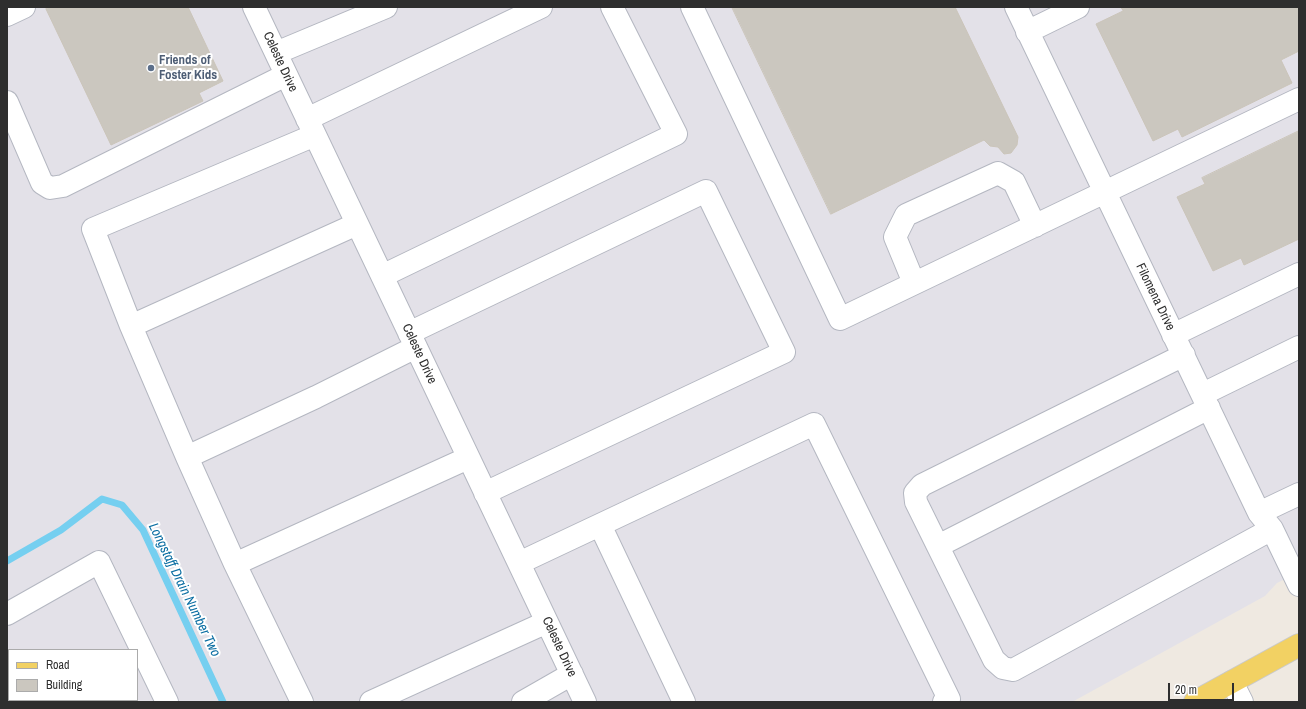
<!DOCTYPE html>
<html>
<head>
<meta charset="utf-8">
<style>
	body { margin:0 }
	#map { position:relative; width:1306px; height:709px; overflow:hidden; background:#efe9e1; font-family:"Archivo Narrow",sans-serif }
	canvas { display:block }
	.frame { position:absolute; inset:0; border:8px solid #2e2e2e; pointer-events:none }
	.legend { position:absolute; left:8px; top:649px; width:130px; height:52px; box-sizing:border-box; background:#fff; border:1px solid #ababab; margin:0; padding:5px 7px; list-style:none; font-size:12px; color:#2e2e2e }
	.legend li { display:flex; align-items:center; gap:8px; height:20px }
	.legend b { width:20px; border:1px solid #ababab }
	.scale { position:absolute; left:1168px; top:683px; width:66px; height:18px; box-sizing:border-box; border:2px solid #2e2e2e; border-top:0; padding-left:5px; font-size:12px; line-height:14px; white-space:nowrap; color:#2e2e2e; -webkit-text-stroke:3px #fff; paint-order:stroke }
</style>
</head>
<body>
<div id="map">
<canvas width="1306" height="709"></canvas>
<div class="frame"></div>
<ul class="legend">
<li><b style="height:5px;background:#f2d163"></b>Road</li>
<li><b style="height:11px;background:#cbc7bf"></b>Building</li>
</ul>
<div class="scale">20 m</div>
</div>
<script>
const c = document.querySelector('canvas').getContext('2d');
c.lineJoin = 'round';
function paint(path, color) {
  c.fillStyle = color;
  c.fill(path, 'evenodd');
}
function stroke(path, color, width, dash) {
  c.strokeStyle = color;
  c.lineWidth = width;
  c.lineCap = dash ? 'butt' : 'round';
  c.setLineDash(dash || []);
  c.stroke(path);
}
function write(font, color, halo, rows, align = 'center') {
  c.font = font + ' "Archivo Narrow",sans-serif';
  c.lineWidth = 4;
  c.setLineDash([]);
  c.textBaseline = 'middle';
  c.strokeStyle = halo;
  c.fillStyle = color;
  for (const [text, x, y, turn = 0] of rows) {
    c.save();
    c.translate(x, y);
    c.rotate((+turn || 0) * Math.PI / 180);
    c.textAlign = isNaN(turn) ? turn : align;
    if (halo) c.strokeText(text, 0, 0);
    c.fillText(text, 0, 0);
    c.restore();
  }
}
const industrial = new Path2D(`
	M 7,7 L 1299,7 L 1299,572 L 1277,583 L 1265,596 L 1072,702 L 7,702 ZM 9,650 L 137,650 L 137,700 L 9,700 Z`);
const stream = new Path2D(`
	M 7,561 L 61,530 L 102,499 L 122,505 L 143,530 L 223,702`);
const building = new Path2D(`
	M 50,7 L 188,7 L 223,81 L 199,93 L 203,101 L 111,145 L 46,9 Z
	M 732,7 L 955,7 L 1018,137 L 1017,145 L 1011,153 L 1004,154 L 998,147 L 990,146 L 984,140 L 831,214 Z
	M 1121,7 L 1299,7 L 1299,51 L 1281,60 L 1292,83 L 1182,137 L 1178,129 L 1153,141 L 1096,24 L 1123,11 Z
	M 1299,131 L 1299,239 L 1244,265 L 1241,258 L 1213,271 L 1177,197 L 1205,184 L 1202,178 Z
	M 7,690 L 9,700 L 13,700 L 14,702 L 7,702 Z`);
const minor = new Path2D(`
	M 254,7 L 585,702
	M 692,7 L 840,319 L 1299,99
	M 1016,7 L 1259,513 L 1272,529 L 1299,585
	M 7,15 L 24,7
	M 1027,32 L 1078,7
	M 276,53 L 386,7
	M 7,102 L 42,183 L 50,188 L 63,186 L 286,75
	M 307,119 L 541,7
	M 357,224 L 131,326 L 187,457 L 316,397 L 416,347
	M 382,276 L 676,134 L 612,7
	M 914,283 L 895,237 L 906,215 L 998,173 L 1014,182 L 1035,226
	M 131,326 L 93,229 L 315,135
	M 409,333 L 706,191 L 784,352 L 485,493
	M 1173,335 L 1299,274
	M 1184,355 L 922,485 L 915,493 L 916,502 L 994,660 L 1003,668 L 1013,670 L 1272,529
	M 1203,394 L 1299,347
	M 187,457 L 235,564 L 468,458
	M 1259,513 L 1299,494
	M 600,525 L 684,702
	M 938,546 L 1209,408
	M 519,563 L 814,424 L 949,699 L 944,702
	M 235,564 L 302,702
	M 7,614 L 99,562 L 167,702
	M 1232,682 L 1242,702
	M 371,702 L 547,622
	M 523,702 L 572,674`);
const major = new Path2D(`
	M 1195,702 L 1299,645`);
const markers = [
	[151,68,4,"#5c6f8a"]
];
const serviceNames = [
	["Friends of",159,61],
	["Foster Kids",159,76]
];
const streetNames = [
	["Celeste Drive",280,62,65],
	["Filomena Drive",1155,297,64],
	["Celeste Drive",419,354,65],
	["Celeste Drive",559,647,65]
];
const waterNames = [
	["Longstaff Drain Number Two",184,590,64]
];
paint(industrial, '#e3e1e8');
stroke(stream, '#75cff0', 7);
paint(building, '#cbc7bf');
stroke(building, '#cbc5ba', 1);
stroke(minor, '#b4b7c1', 24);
stroke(major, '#c9c9c9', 24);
stroke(minor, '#fff', 22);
stroke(major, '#f2d163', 22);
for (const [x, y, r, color] of markers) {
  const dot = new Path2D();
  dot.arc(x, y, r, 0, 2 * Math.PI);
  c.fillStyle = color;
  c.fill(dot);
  stroke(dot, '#fff', 1.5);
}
write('bold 13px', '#4e5e75', '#fff', serviceNames, 'left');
write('13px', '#2e2e2e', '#fff', streetNames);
write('italic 14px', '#0d6fa3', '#fff', waterNames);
</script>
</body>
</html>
